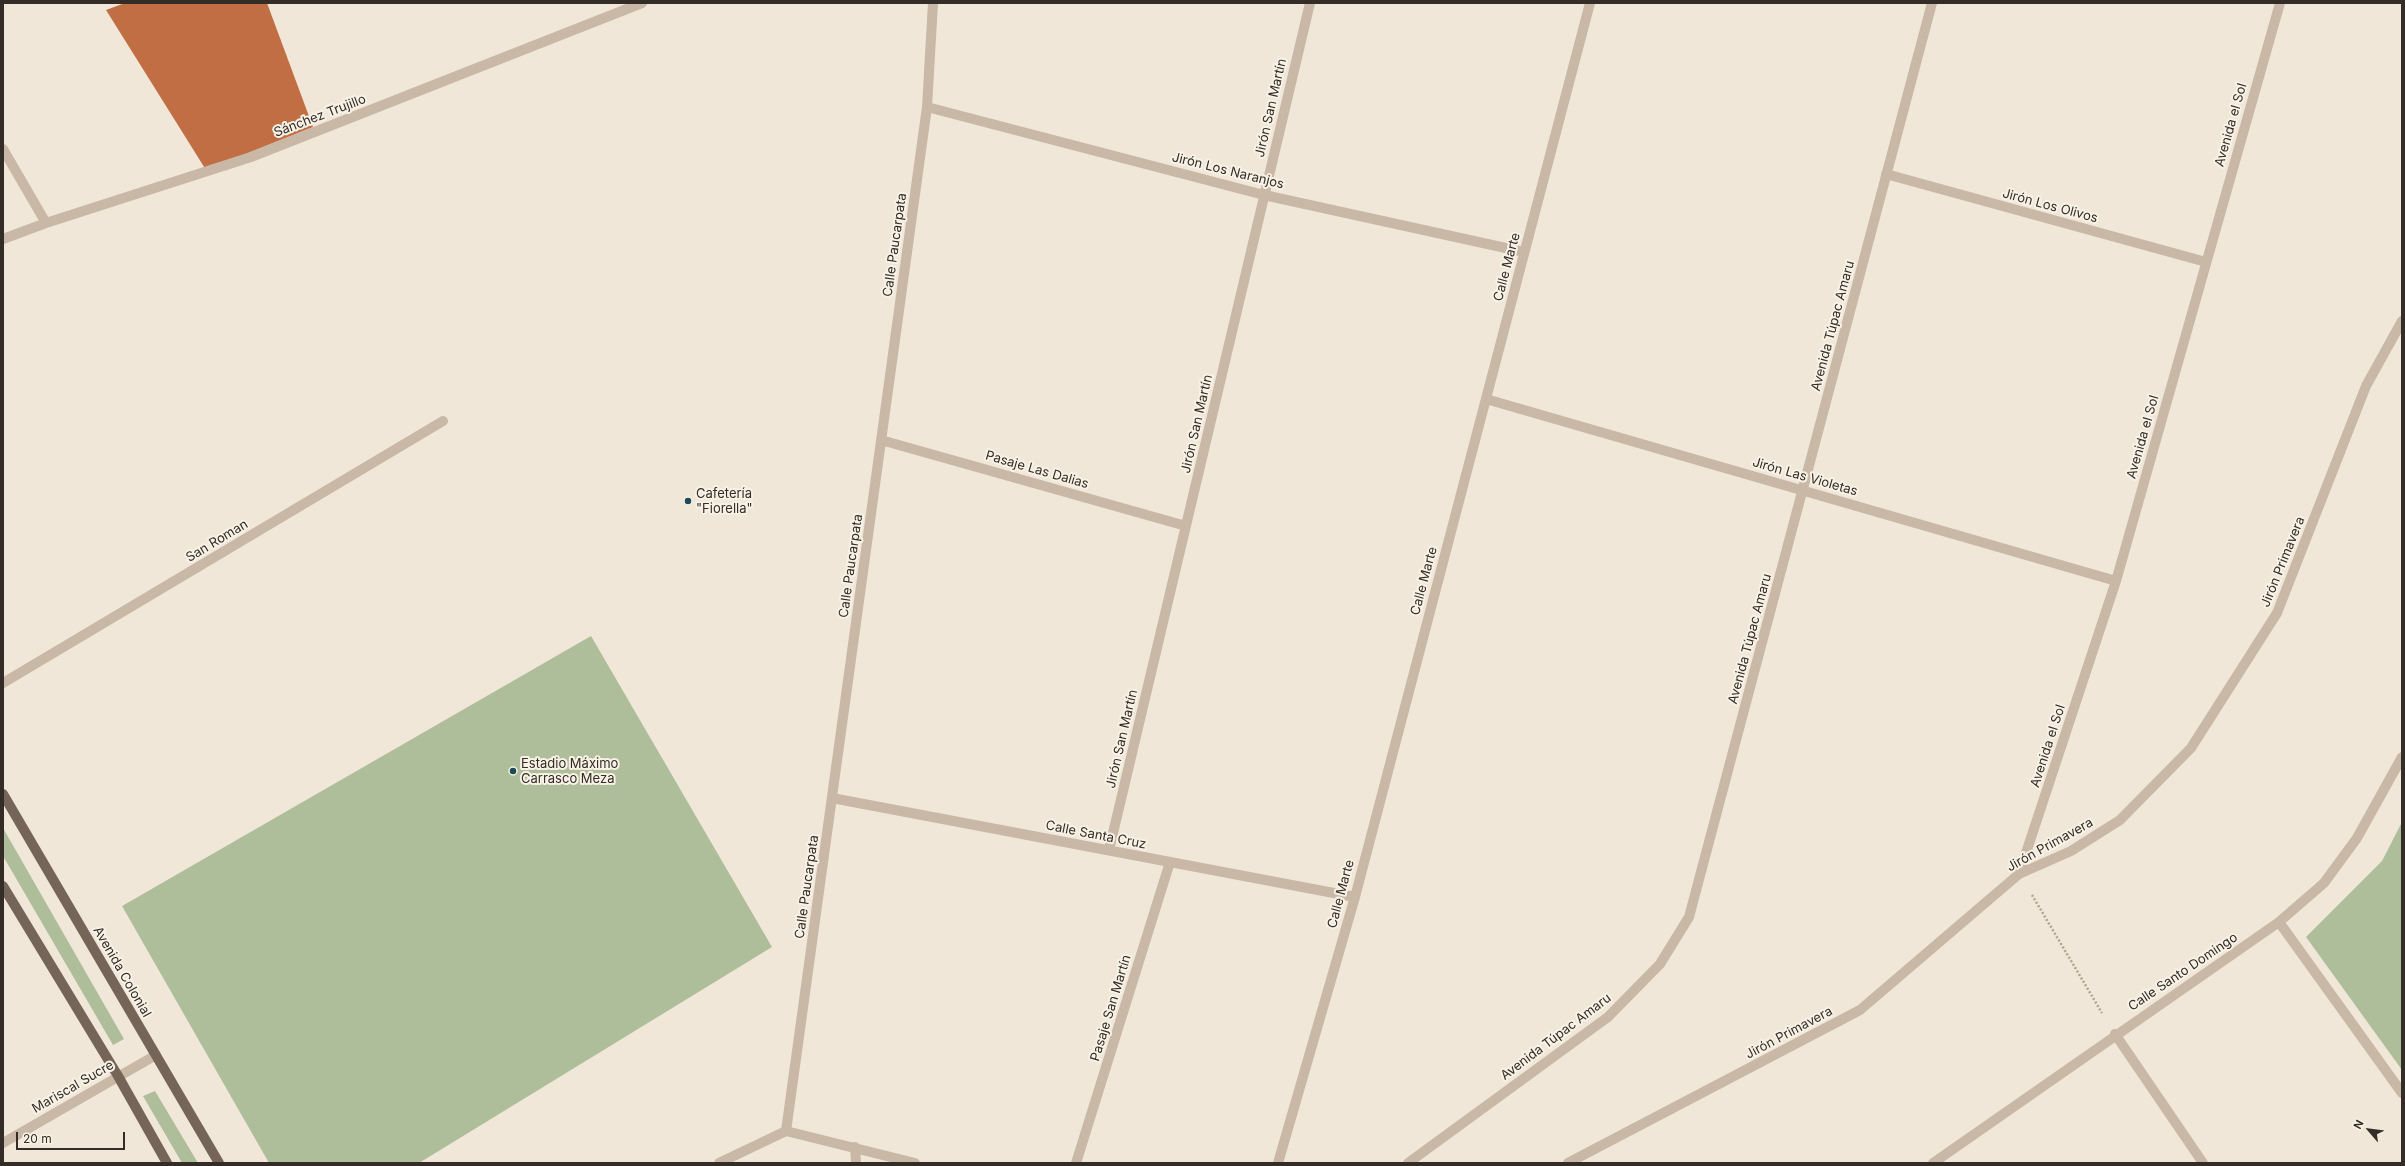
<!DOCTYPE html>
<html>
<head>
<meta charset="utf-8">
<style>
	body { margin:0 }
	#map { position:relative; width:2405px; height:1166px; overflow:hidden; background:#f0e7d9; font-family:Inter,sans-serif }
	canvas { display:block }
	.frame { position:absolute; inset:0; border:4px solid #342c26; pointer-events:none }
	.north { position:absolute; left:2349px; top:1110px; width:40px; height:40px; -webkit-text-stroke:3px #f8f1e5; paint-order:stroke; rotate:298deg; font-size:11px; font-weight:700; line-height:16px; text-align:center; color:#342c26 }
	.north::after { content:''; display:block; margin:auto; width:14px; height:18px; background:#342c26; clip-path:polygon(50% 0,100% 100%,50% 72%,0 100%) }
	.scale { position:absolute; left:16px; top:1132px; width:109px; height:18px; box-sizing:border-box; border:2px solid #342c26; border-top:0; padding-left:5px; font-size:12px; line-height:14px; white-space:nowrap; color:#342c26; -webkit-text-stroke:3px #f8f1e5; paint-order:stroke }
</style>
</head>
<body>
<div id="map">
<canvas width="2405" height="1166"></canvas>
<div class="frame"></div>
<div class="north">N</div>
<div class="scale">20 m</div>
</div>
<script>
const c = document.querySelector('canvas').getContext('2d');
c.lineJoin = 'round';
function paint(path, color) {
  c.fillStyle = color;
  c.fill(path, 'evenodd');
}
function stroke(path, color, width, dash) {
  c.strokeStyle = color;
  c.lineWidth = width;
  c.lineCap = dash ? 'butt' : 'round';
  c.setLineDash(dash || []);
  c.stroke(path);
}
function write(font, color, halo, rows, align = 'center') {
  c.font = font + ' Inter,sans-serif';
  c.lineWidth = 4;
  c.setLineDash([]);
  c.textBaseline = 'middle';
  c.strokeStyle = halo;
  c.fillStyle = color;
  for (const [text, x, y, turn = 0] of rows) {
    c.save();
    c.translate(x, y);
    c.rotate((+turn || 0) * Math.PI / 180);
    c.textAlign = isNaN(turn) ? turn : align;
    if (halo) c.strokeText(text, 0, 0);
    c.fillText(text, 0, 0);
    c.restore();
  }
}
const green = new Path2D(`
	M 591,636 L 772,947 L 419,1163 L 269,1163 L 122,906 Z
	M 2402,822 L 2402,1070 L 2306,937 L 2382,861 Z
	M 3,828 L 124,1039 L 113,1045 L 3,856 Z
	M 155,1091 L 198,1163 L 182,1163 L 143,1096 Z`);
const building = new Path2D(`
	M 125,3 L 267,3 L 313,127 L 206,170 L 106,10 Z`);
const path = new Path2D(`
	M 2032,895 L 2102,1013`);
const minor = new Path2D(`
	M 927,107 L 1264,195 L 1524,252
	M 3,149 L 46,223
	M 1886,174 L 2206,262
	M 3,239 L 46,223 L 251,157 L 642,3
	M 1486,399 L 2116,581
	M 881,440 L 1186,526
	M 3,683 L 443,421
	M 832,798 L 1355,897
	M 1109,850 L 1310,3
	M 2019,874 L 2116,581 L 2280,3
	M 2279,922 L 2402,1093
	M 2115,1034 L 2203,1163
	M 786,1131 L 927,107 L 933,3
	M 786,1131 L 915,1163
	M 3,1143 L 156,1055
	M 855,1147 L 856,1163
	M 719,1163 L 786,1131
	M 1076,1163 L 1170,862
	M 1278,1163 L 1355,897 L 1590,3
	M 1408,1163 L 1608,1017 L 1660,964 L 1689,917 L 1932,3
	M 1568,1163 L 1860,1010 L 2019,874 L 2071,851 L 2120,820 L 2191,748 L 2277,613 L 2366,386 L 2402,321`);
const tertiary = new Path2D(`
	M 1933,1163 L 2279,922 L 2324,883 L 2357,838 L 2402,757`);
const primary = new Path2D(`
	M 3,794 L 219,1163
	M 3,886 L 118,1076 L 167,1163`);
const markers = [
	[688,501,4,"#1d4b54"],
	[513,771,4,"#1d4b54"]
];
const streetNames = [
	["Jirón San Martín",1271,108,-77],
	["Sánchez Trujillo",320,116,-21],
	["Avenida el Sol",2231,125,-74],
	["Jirón Los Naranjos",1228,171,14],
	["Jirón Los Olivos",2050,206,15],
	["Calle Paucarpata",895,245,-82],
	["Calle Marte",1507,267,-75],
	["Avenida Túpac Amaru",1833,326,-75],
	["Jirón San Martín",1197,424,-77],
	["Avenida el Sol",2143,437,-74],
	["Pasaje Las Dalias",1037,470,16],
	["Jirón Las Violetas",1805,477,16],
	["San Roman",217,541,-31],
	["Jirón Primavera",2283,562,-68],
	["Calle Paucarpata",851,566,-82],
	["Calle Marte",1424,581,-75],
	["Avenida Túpac Amaru",1750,639,-75],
	["Jirón San Martín",1122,739,-77],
	["Avenida el Sol",2048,746,-72],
	["Calle Santa Cruz",1096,835,11],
	["Jirón Primavera",2050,845,-29],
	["Calle Paucarpata",807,887,-82],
	["Calle Marte",1341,894,-75],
	["Avenida Colonial",122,972,60],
	["Calle Santo Domingo",2183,972,-34],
	["Pasaje San Martín",1111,1008,-73],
	["Jirón Primavera",1789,1033,-28],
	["Avenida Túpac Amaru",1556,1037,-37],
	["Mariscal Sucre",73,1087,-30]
];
const poiNames = [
	["Cafetería",696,494],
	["\"Fiorella\"",696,509],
	["Estadio Máximo",521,764],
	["Carrasco Meza",521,779]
];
paint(green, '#afbe9a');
paint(building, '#c26e45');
stroke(path, '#b3a290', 2.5, [2, 2]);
stroke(minor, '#c8b8a5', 10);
stroke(tertiary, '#c8b8a5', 10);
stroke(primary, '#756458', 10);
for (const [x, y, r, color] of markers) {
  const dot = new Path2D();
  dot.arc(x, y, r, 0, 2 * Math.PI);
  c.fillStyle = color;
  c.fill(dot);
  stroke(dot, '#f8f1e5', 1.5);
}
write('13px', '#342c26', '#f8f1e5', streetNames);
write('13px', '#342c26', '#f8f1e5', poiNames, 'left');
</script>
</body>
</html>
